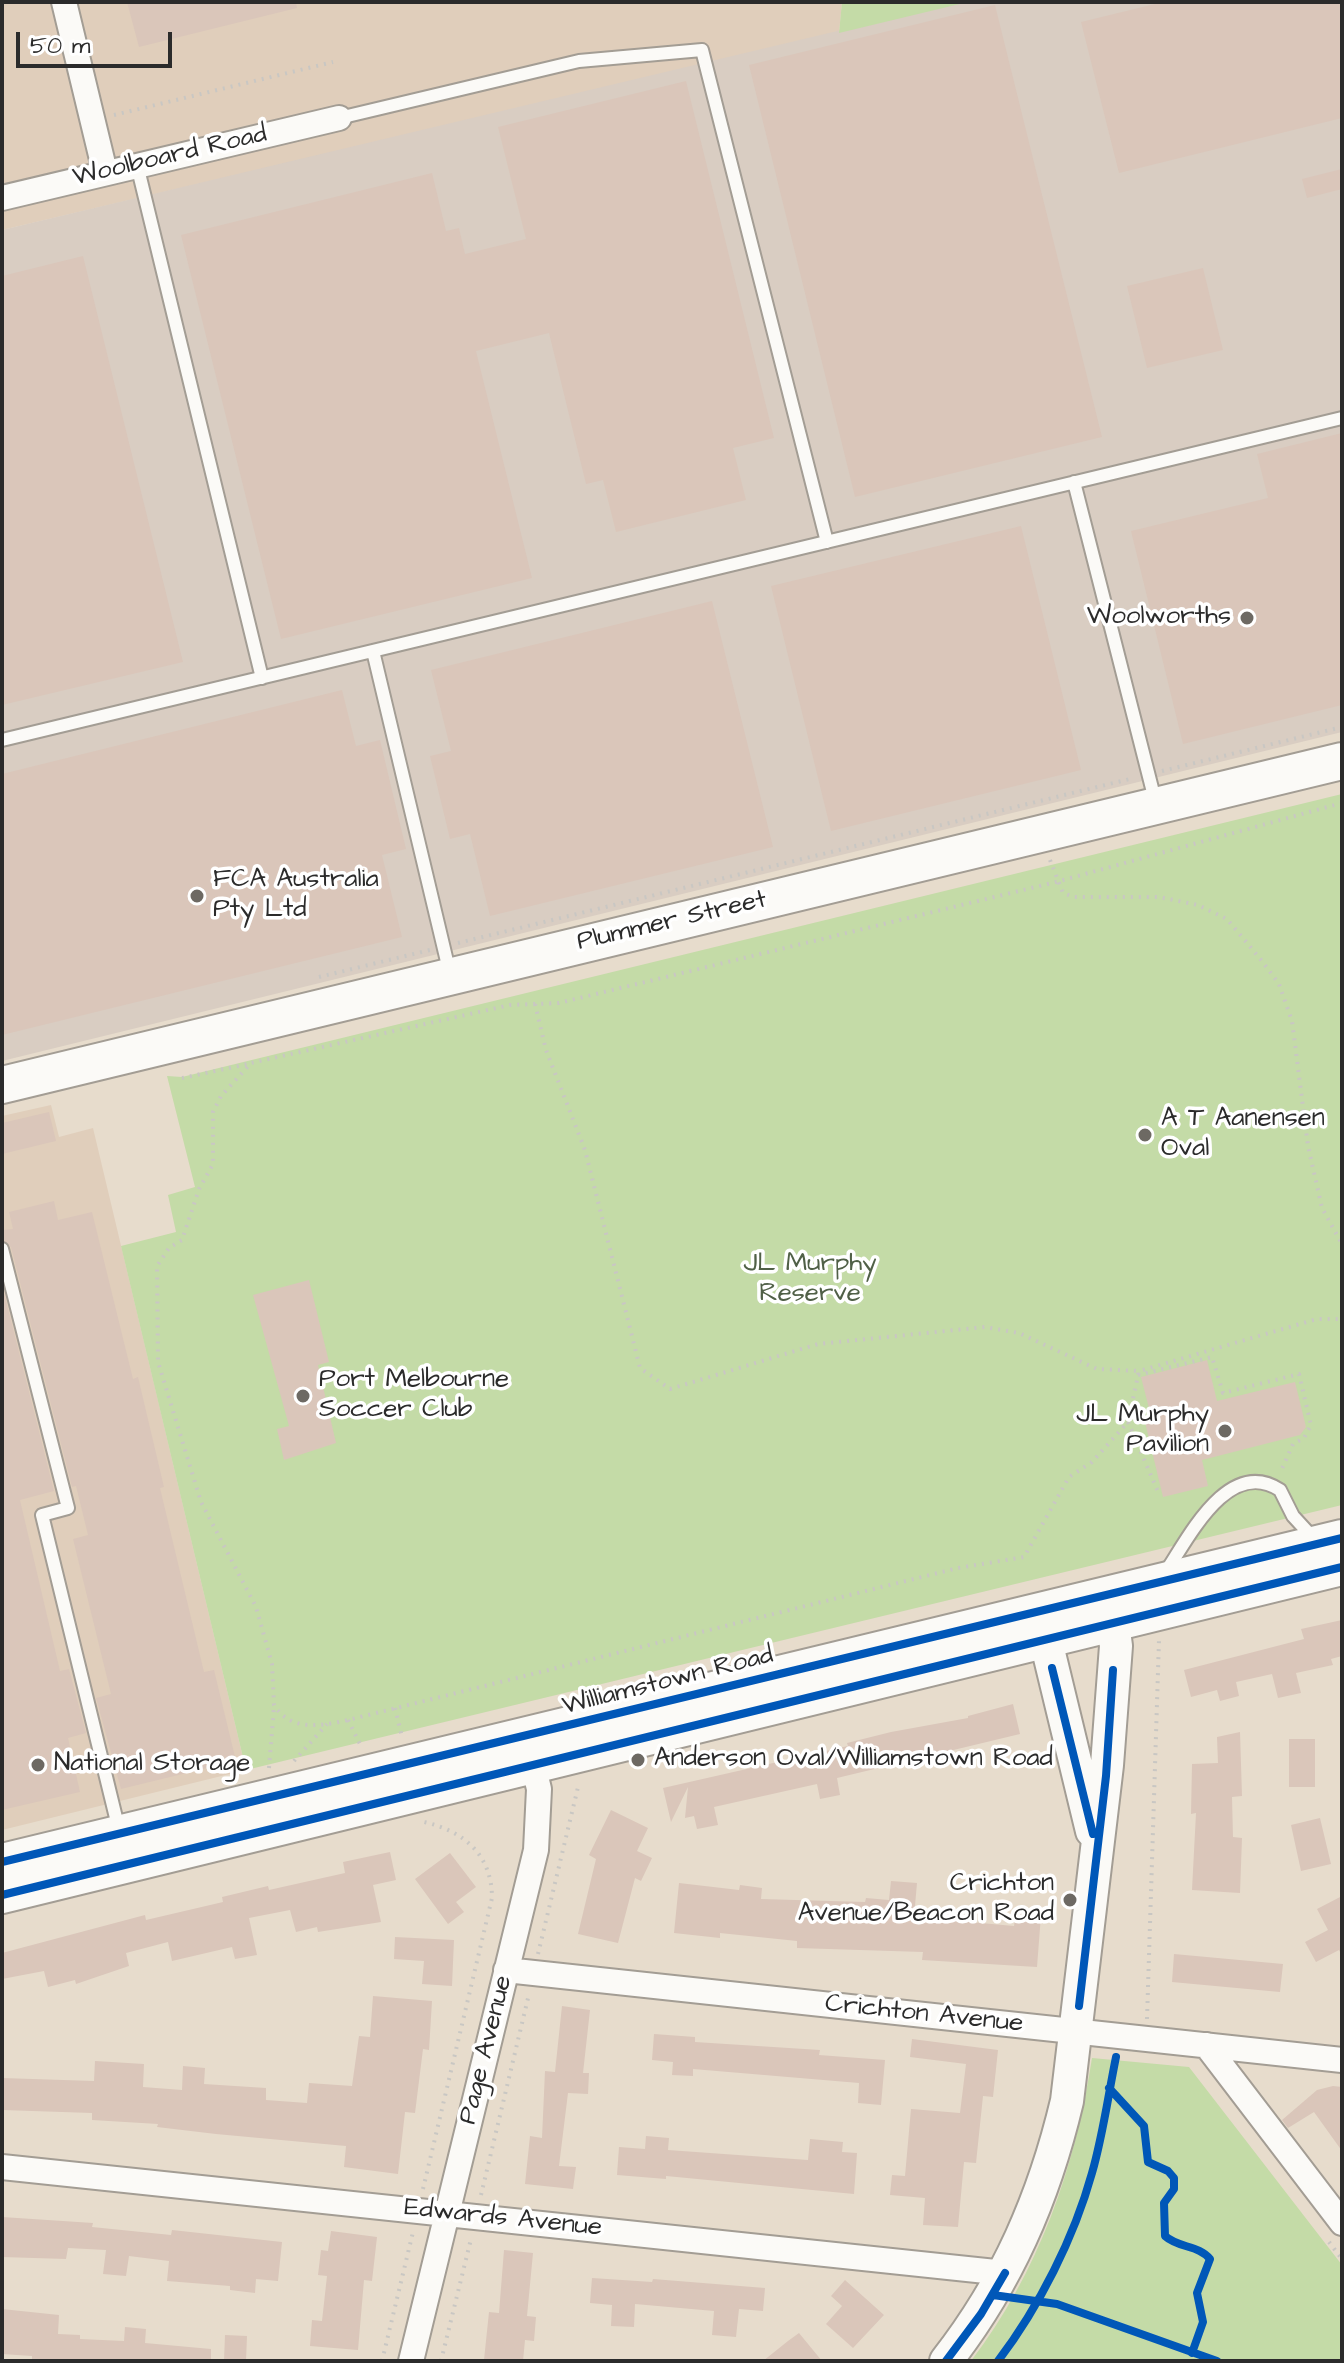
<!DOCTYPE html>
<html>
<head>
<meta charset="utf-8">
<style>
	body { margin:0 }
	#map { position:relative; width:1344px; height:2363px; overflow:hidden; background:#e7dccc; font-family:"Architects Daughter",sans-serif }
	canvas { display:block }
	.frame { position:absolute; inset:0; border:4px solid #2b2b2b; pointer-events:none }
	.scale { position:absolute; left:16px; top:32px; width:156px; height:36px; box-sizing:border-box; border:4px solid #2b2b2b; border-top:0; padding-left:10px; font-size:24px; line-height:28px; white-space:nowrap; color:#2b2b2b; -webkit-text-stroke:6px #fff; paint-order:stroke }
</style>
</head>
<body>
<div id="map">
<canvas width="1344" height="2363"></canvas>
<div class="frame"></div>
<div class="scale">50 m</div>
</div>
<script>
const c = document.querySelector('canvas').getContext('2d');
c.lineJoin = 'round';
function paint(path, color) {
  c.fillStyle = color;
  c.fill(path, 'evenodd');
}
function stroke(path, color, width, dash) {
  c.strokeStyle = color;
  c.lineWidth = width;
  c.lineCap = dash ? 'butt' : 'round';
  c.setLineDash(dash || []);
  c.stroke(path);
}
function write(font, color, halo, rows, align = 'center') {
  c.font = font + ' "Architects Daughter",sans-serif';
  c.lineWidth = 7;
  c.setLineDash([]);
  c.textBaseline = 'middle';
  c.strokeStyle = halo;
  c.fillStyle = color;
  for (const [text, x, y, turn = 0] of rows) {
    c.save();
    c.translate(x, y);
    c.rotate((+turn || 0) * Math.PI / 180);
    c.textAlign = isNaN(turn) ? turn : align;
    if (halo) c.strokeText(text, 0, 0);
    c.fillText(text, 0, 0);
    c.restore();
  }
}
const built = new Path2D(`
	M 2,2 L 842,2 L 839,33 L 2,230 Z
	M 51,1105 L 59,1137 L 93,1128 L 246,1770 L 2,1830 L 2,1116 Z`);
const industrial = new Path2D(`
	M 959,2 L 1342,2 L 1342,732 L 2,1061 L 2,230 Z`);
const green = new Path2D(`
	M 842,2 L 968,2 L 839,33 Z
	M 1342,794 L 1342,1505 L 246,1770 L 121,1246 L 176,1232 L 168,1195 L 195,1187 L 167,1076 L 182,1077 Z
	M 1092,2058 L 1189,2067 L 1342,2265 L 1342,2361 L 971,2361 C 1039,2272 1075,2168 1092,2058 Z`);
const building = new Path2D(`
	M 127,2 L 296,2 L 297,8 L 139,47 Z
	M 1163,2 L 1342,2 L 1342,118 L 1119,173 L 1081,22 Z
	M 995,5 L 1102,437 L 855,497 L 749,65 Z
	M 686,81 L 774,438 L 733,448 L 746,500 L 616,532 L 603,480 L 586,484 L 549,333 L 476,351 L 532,578 L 281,639 L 181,235 L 432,173 L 446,231 L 459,228 L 465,254 L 526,239 L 498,127 Z
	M 1342,169 L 1342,189 L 1307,198 L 1302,179 Z
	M 83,256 L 183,662 L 2,705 L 2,276 Z
	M 1203,268 L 1223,350 L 1147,368 L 1127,286 Z
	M 1342,433 L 1342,705 L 1183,744 L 1131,531 L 1268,498 L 1257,454 Z
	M 1021,526 L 1081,770 L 831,831 L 771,586 Z
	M 712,601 L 773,847 L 490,916 L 470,834 L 450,839 L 430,756 L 451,751 L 431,670 Z
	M 342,690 L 356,746 L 380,740 L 406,849 L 382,855 L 402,937 L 2,1035 L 2,774 Z
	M 49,1112 L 56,1141 L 2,1154 L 2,1123 Z
	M 54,1201 L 58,1220 L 92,1212 L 133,1379 L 138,1377 L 164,1487 L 160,1488 L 204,1672 L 214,1670 L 236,1761 L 121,1789 L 96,1698 L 111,1694 L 73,1539 L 88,1535 L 76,1486 L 72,1487 L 11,1247 L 2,1240 L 2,1230 L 13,1229 L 9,1212 Z
	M 309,1280 L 329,1362 L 318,1365 L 336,1443 L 284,1460 L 277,1429 L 289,1426 L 253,1295 Z
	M 2,1285 L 54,1491 L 20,1500 L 60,1671 L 69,1669 L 86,1733 L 68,1738 L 80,1792 L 2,1810 Z
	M 1207,1360 L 1217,1401 L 1295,1382 L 1306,1427 L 1300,1435 L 1202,1460 L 1208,1486 L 1163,1497 L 1144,1418 L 1151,1416 L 1141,1377 Z
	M 1342,1620 L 1342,1656 L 1331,1659 L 1333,1665 L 1296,1673 L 1301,1693 L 1278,1698 L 1272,1674 L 1236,1682 L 1239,1696 L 1220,1701 L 1217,1690 L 1191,1697 L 1184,1670 L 1304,1639 L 1301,1629 Z
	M 1013,1704 L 1020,1734 L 837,1778 L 840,1795 L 820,1799 L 817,1784 L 714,1807 L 718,1825 L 697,1829 L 694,1816 L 685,1818 L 688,1787 L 671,1822 L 663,1788 L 848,1746 L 847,1743 L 891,1732 L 968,1718 L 968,1716 Z
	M 1240,1732 L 1242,1796 L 1232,1797 L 1233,1837 L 1242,1838 L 1240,1893 L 1192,1890 L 1196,1813 L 1191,1814 L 1192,1764 L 1218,1763 L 1217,1737 Z
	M 1289,1739 L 1315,1739 L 1315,1787 L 1289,1787 Z
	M 611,1810 L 648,1828 L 637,1851 L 652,1858 L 641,1881 L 635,1878 L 618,1943 L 578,1934 L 596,1859 L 589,1855 Z
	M 1320,1818 L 1331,1864 L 1301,1871 L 1291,1825 Z
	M 390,1852 L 396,1880 L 373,1885 L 381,1922 L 318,1932 L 317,1927 L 296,1932 L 290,1910 L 249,1918 L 257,1955 L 235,1959 L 232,1947 L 172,1961 L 168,1942 L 126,1953 L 129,1966 L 76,1984 L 75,1980 L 48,1987 L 44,1971 L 2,1979 L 2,1953 L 145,1915 L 146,1920 L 223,1902 L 222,1897 L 268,1886 L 269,1890 L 345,1873 L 343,1862 Z
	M 450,1853 L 476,1887 L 456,1902 L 464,1912 L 448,1924 L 415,1879 Z
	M 891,1881 L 917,1883 L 914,1917 L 1014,1926 L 1016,1913 L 1041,1915 L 1037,1967 L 922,1960 L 923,1952 L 797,1948 L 797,1941 L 720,1933 L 720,1938 L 674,1933 L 679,1883 L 739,1890 L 740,1885 L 762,1888 L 761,1899 L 865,1902 L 866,1898 L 889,1900 Z
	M 1342,1896 L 1342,1956 L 1339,1950 L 1316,1962 L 1305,1942 L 1328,1930 L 1317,1909 Z
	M 395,1937 L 454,1940 L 452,1986 L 422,1984 L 424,1961 L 394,1959 Z
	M 1174,1954 L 1283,1964 L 1280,1992 L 1172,1982 Z
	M 373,1996 L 432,2001 L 429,2050 L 423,2049 L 415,2113 L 405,2112 L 398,2174 L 344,2167 L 346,2146 L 216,2134 L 157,2127 L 158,2124 L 92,2120 L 92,2113 L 2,2110 L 2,2078 L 94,2081 L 95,2061 L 144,2064 L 143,2087 L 182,2090 L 183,2066 L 205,2068 L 204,2084 L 266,2088 L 266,2100 L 307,2103 L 309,2083 L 352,2086 L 359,2036 L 370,2037 Z
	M 562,2006 L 590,2010 L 583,2073 L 589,2073 L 588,2094 L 568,2093 L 559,2166 L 576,2167 L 573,2189 L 525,2184 L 530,2136 L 542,2138 L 545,2071 L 555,2072 Z
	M 654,2034 L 695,2037 L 695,2042 L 820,2050 L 819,2055 L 885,2060 L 881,2105 L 858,2103 L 859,2083 L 693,2069 L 693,2076 L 672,2075 L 673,2062 L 652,2060 Z
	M 912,2039 L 998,2050 L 993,2097 L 983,2096 L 976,2163 L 964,2162 L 958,2227 L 923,2225 L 925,2198 L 890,2195 L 892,2175 L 905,2176 L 911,2109 L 960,2113 L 966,2064 L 910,2057 Z
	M 1333,2086 L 1342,2087 L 1342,2151 L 1314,2112 L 1288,2128 L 1282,2120 L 1317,2090 Z
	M 646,2136 L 669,2138 L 668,2150 L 808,2160 L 810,2139 L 843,2142 L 842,2152 L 857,2153 L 854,2194 L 666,2176 L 666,2179 L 617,2175 L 619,2147 L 645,2149 Z
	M 2,2217 L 93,2223 L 92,2227 L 171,2235 L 172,2230 L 282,2242 L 278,2281 L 256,2279 L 255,2293 L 230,2290 L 230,2286 L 167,2281 L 169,2261 L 129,2256 L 126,2276 L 103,2274 L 106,2250 L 68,2248 L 66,2259 L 2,2257 Z
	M 331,2231 L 377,2237 L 372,2281 L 364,2280 L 358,2350 L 310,2346 L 312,2320 L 322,2321 L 327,2276 L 318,2275 L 321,2250 L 328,2251 Z
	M 504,2250 L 533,2253 L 527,2316 L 536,2317 L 534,2341 L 525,2340 L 523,2361 L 484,2360 L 489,2312 L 499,2313 Z
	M 592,2278 L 652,2282 L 653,2279 L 765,2288 L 763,2311 L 739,2309 L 736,2337 L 712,2335 L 714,2311 L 635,2304 L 634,2327 L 611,2326 L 612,2305 L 590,2303 Z
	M 845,2280 L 884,2315 L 853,2348 L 826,2324 L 842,2306 L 831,2296 Z
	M 2,2309 L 59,2315 L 58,2334 L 80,2335 L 80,2339 L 124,2341 L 125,2327 L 146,2329 L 145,2343 L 211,2349 L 211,2361 L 32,2361 L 32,2356 L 2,2354 Z
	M 799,2333 L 822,2361 L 763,2361 L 788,2341 Z
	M 225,2335 L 247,2336 L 246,2361 L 224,2361 Z`);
const path = new Path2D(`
	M 114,115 L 333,62
	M 1162,771 L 1342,727
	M 1342,803 L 1056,882 L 559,1003 L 510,1005 L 251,1063 L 221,1096 L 213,1112 L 213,1164 L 199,1189 L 182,1240 L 169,1248 L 157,1266 L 158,1362 L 201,1502 L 256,1607 L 272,1664 L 274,1705 C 291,1732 321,1726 348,1720 L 958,1568 L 1024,1557 L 1069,1477 L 1092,1462 L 1128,1422 L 1139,1371 L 1317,1319 L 1342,1319
	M 1050,860 L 1063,893 L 1074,897 L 1159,897 L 1198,905 L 1227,919 L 1262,961 L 1279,984 L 1292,1021 L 1308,1146 L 1322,1208 L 1342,1244
	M 458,943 L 1134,778
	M 319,977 L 430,950
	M 535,1004 L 546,1050 L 585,1150 L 640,1368 L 670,1389 L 818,1344 L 985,1327 L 1019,1333 L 1097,1369 L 1139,1371
	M 182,1078 L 248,1064
	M 1138,1375 L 1212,1357 L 1223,1393 L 1299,1374 L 1311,1425 L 1304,1438 L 1293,1444 L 1280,1473
	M 1128,1422 L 1159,1494
	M 395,1708 L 402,1737
	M 348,1720 L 361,1746
	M 1342,1755 L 1342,1784
	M 294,1761 L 327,1724
	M 269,1768 L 274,1707
	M 538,1954 L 579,1783
	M 1147,2019 L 1159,1640
	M 423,2189 L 492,1898 C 492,1855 464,1831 424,1822
	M 481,2195 L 529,1994
	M 1329,2242 L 1342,2259
	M 382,2361 L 413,2232
	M 441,2361 L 471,2239`);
const lane = new Path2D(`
	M 339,118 L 579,61 L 702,50 L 827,542
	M 137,165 L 262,678
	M 1074,482 L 1156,804
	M 373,651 L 450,974
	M 2,740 L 1342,418
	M 2,1249 L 68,1508 L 42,1515 L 119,1830
	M 1165,1573 C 1188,1539 1228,1456 1280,1490 L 1293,1516 L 1315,1540`);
const street = new Path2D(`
	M 64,2 L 105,172
	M 2,198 L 339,118
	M 506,1970 L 1342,2060
	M 1206,2045 L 1342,2223
	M 2,2167 L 1005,2273
	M 411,2361 L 536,1850 L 539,1789 L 530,1752`);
const secondary = new Path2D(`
	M 1046,1641 L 1092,1831
	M 946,2361 C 1007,2283 1044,2198 1067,2101 L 1107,1765 L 1116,1646 L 1113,1624`);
const primary = new Path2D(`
	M 2,1085 L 1342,761
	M 2,1862 L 1342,1538
	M 2,1895 L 1342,1567`);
const cycleway = new Path2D(`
	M 1052,1668 L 1093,1834
	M 2,1862 L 1342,1538
	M 2,1895 L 1342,1567
	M 1079,2006 L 1106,1776 L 1113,1670
	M 1109,2088 L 1144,2126 L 1148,2162 L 1168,2171 L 1174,2178 L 1174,2189 L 1164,2203 L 1165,2236 C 1178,2248 1199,2245 1210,2259 L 1197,2293 L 1203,2322 L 1192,2353
	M 993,2295 L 1057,2304 L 1217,2361
	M 946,2361 L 981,2314 L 1005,2273
	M 998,2361 C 1039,2307 1074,2238 1092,2173 C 1103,2135 1108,2096 1116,2057`);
const markers = [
	[1247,618,8,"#6d6963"],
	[197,896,8,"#6d6963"],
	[1145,1135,8,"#6d6963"],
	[303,1396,8,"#6d6963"],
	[1225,1431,8,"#6d6963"],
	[638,1760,8,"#6d6963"],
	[38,1765,8,"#6d6963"],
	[1070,1900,8,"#6d6963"]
];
const streetNames = [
	["Woolboard Road",170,157,-13],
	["Plummer Street",672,922,-13],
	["Williamstown Road",668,1682,-14],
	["Crichton Avenue",924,2015,6],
	["Page Avenue",487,2050,-76],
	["Edwards Avenue",503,2219,6]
];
const poiNames = [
	["Woolworths",1231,618,"right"],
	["FCA Australia",213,881],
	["Pty Ltd",213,911],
	["A T Aanensen",1161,1120],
	["Oval",1161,1150],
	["Port Melbourne",319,1381],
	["Soccer Club",319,1411],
	["JL Murphy",1209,1416,"right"],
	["Pavilion",1209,1446,"right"],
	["Anderson Oval/Williamstown Road",654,1760],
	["National Storage",54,1765],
	["Crichton",1054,1885,"right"],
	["Avenue/Beacon Road",1054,1915,"right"]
];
const parkNames = [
	["JL Murphy",810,1265],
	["Reserve",810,1295]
];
paint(built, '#e0cebb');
paint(industrial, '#d9cdc2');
paint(green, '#c4dba7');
paint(building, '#dac6ba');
stroke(lane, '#a39d94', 16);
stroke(street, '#a39d94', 28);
stroke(secondary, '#a39d94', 36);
stroke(primary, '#a39d94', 40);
stroke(path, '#c9c7c3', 4, [2, 6]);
stroke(lane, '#fbfaf7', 12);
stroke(street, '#fbfaf7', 24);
stroke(secondary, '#fbfaf7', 32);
stroke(primary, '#fbfaf7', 36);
stroke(cycleway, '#0057b8', 8);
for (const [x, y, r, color] of markers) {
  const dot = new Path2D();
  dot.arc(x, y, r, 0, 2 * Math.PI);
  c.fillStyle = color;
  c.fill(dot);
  stroke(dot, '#fff', 3);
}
write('26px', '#2b2b2b', '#fff', streetNames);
write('26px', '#2b2b2b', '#fff', poiNames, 'left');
write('26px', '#506047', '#fff', parkNames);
</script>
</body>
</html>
